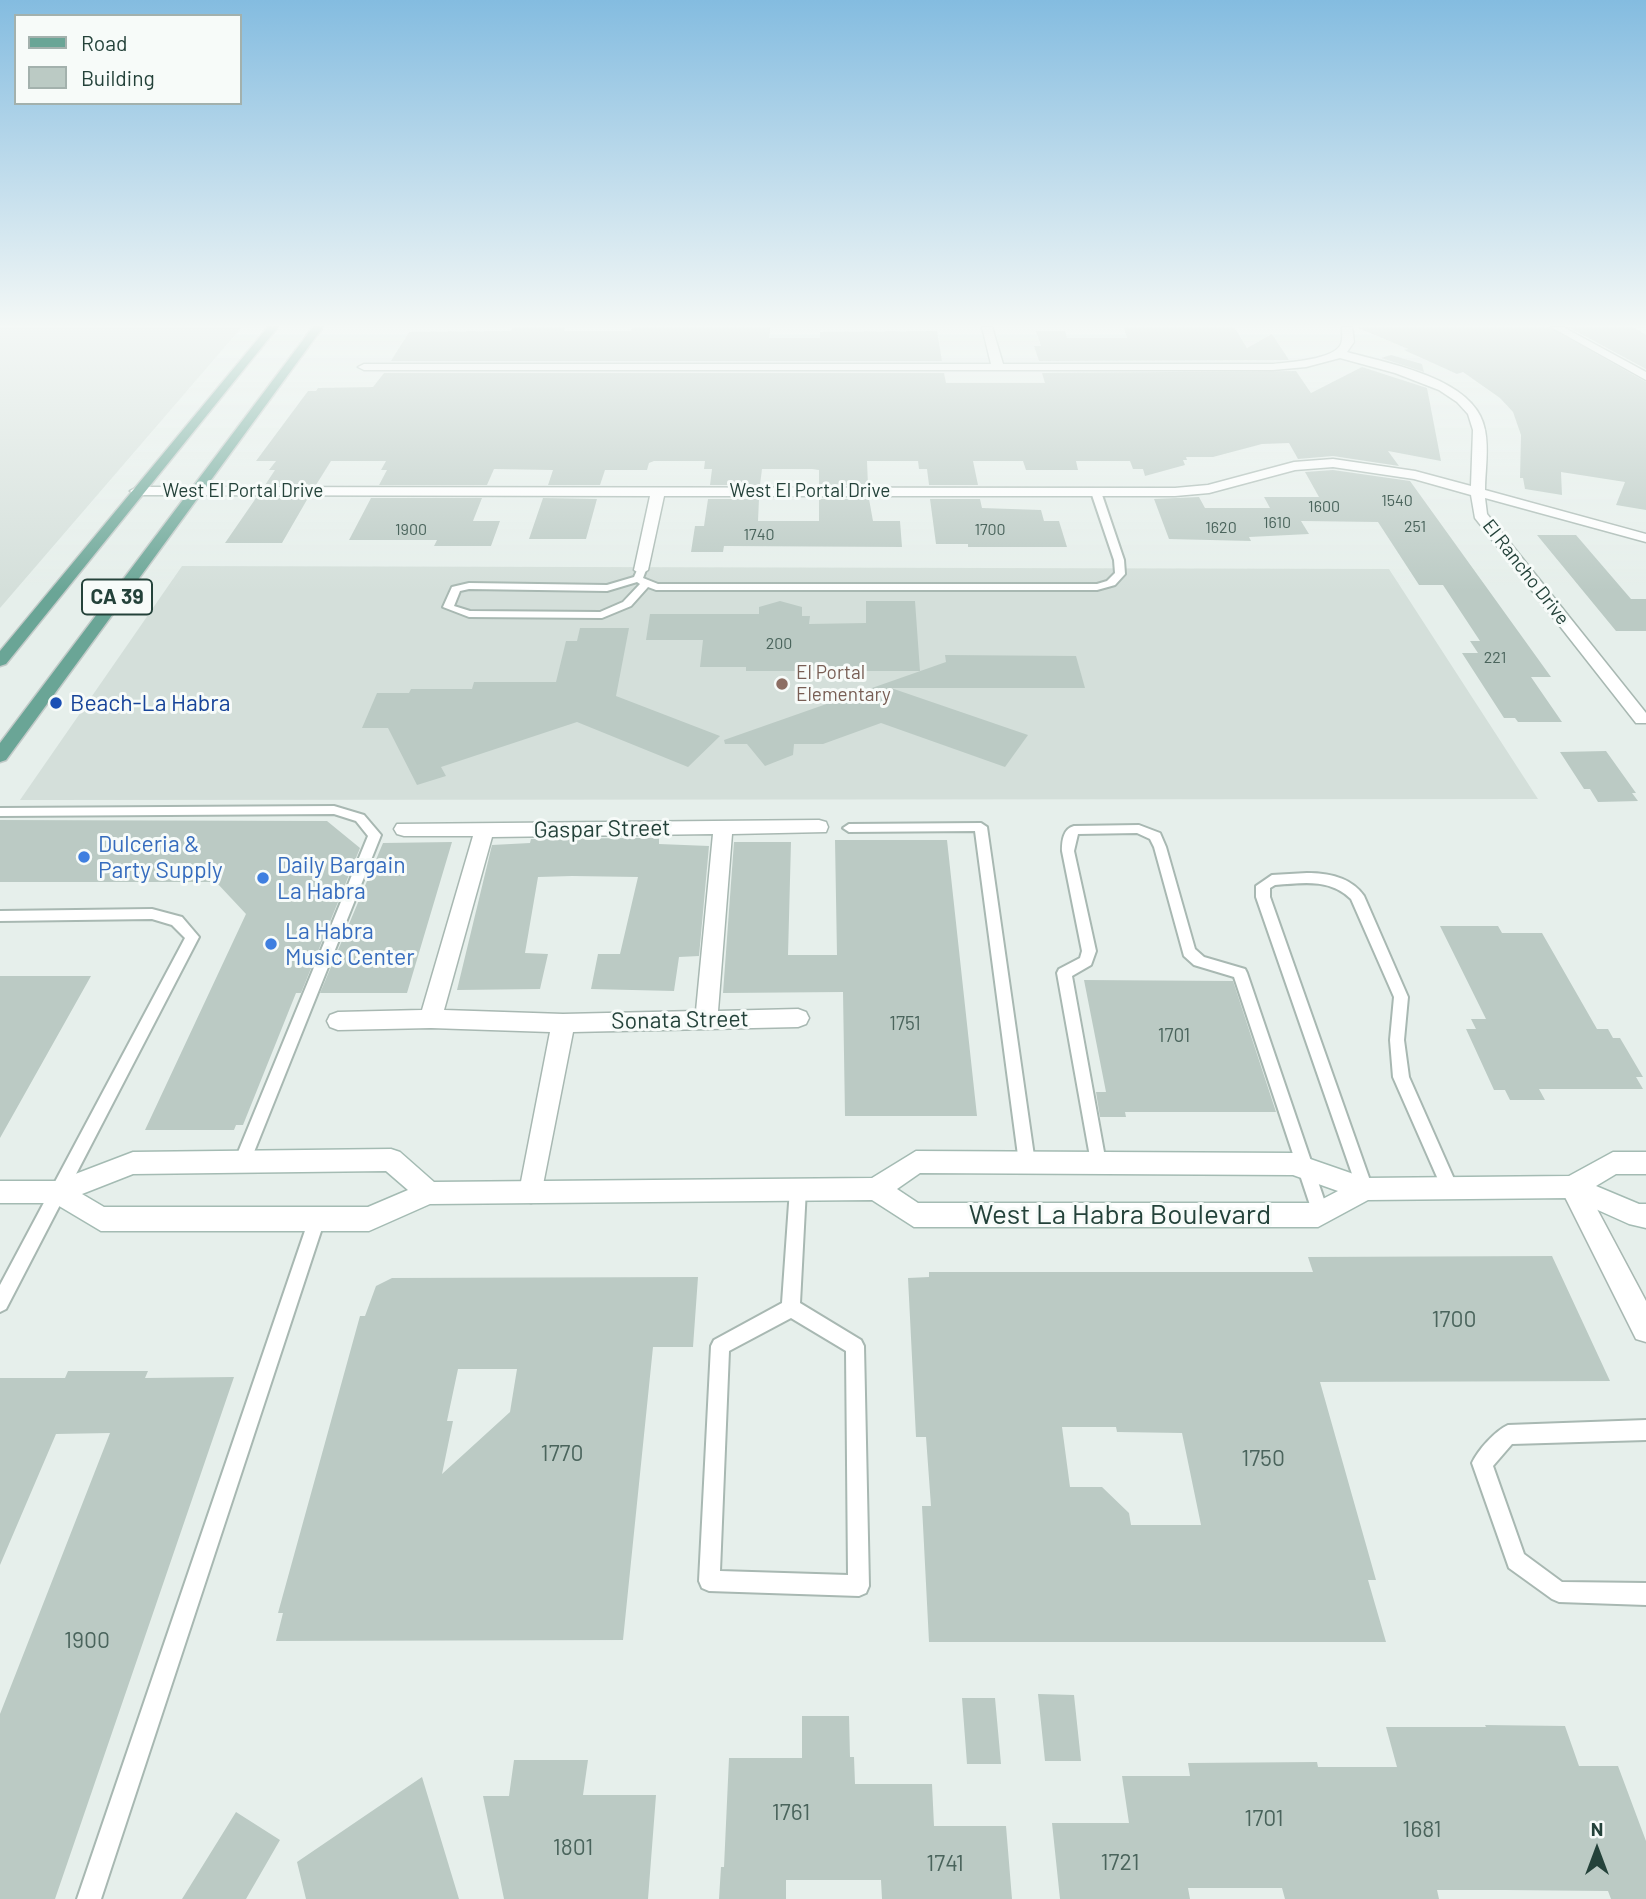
<!DOCTYPE html>
<html>
<head>
<meta charset="utf-8">
<style>
	body { margin:0 }
	#map { position:relative; width:1646px; height:1899px; overflow:hidden; background:#e6efeb; font-family:Barlow,sans-serif }
	canvas { display:block }
	.legend { position:absolute; left:14px; top:14px; width:228px; height:91px; box-sizing:border-box; background:#f7fbf9; border:2px solid #a3b1ad; margin:0; padding:9px 12px; list-style:none; font-size:21px; color:#24423a }
	.legend li { display:flex; align-items:center; gap:14px; height:35px }
	.legend b { width:35px; border:2px solid #a3b1ad }
	.north { position:absolute; left:1562px; top:1815px; width:70px; height:70px; -webkit-text-stroke:5px #f7fbf9; paint-order:stroke; rotate:0deg; font-size:19px; font-weight:700; line-height:28px; text-align:center; color:#24423a }
	.north::after { content:''; display:block; margin:auto; width:24px; height:32px; background:#24423a; clip-path:polygon(50% 0,100% 100%,50% 72%,0 100%) }
</style>
</head>
<body>
<div id="map">
<canvas width="1646" height="1899"></canvas>
<ul class="legend">
<li><b style="height:9px;background:#6aa596"></b>Road</li>
<li><b style="height:19px;background:#bbcac4"></b>Building</li>
</ul>
<div class="north">N</div>
</div>
<script>
const c = document.querySelector('canvas').getContext('2d');
c.lineJoin = 'round';
function paint(path, color) {
  c.fillStyle = color;
  c.fill(path, 'evenodd');
}
function stroke(path, color, width, dash) {
  c.strokeStyle = color;
  c.lineWidth = width;
  c.lineCap = dash ? 'butt' : 'round';
  c.setLineDash(dash || []);
  c.stroke(path);
}
function write(font, color, halo, rows, align = 'center') {
  c.font = font + ' Barlow,sans-serif';
  c.lineWidth = 6;
  c.setLineDash([]);
  c.textBaseline = 'middle';
  c.strokeStyle = halo;
  c.fillStyle = color;
  for (const [text, x, y, turn = 0] of rows) {
    c.save();
    c.translate(x, y);
    c.rotate((+turn || 0) * Math.PI / 180);
    c.textAlign = isNaN(turn) ? turn : align;
    if (halo) c.strokeText(text, 0, 0);
    c.fillText(text, 0, 0);
    c.restore();
  }
}
const built = new Path2D(`
	M 0,327 L 242,327 L 0,608 Z
	M 182,566 L 1389,569 L 1538,799 L 20,800 Z`);
const building = new Path2D(`
	M 513,327 L 565,327 L 564,331 L 631,331 L 632,327 L 770,327 L 769,338 L 820,338 L 820,332 L 937,331 L 942,361 L 391,361 L 409,332 L 511,331 Z
	M 1124,327 L 1234,327 L 1247,348 L 1272,334 L 1289,360 L 1039,361 L 1034,346 L 1041,346 L 1036,331 L 1065,331 L 1067,338 L 1127,338 Z
	M 1356,327 L 1549,327 L 1646,382 L 1646,510 L 1616,505 L 1625,482 L 1561,472 L 1562,495 L 1525,489 L 1523,478 L 1520,478 L 1521,435 L 1513,412 L 1500,398 L 1463,372 L 1457,374 L 1404,350 L 1408,349 Z
	M 1568,327 L 1633,327 L 1646,335 L 1646,369 Z
	M 1391,355 L 1422,364 L 1424,372 L 1381,358 Z
	M 1362,367 L 1427,388 L 1441,461 L 1388,451 L 1399,466 L 1333,456 L 1298,459 L 1289,443 L 1262,444 L 1213,457 L 1186,457 L 1187,460 L 1183,460 L 1185,465 L 1145,476 L 1143,469 L 1133,469 L 1130,461 L 1076,461 L 1078,470 L 1026,470 L 1023,461 L 973,461 L 978,485 L 929,485 L 927,469 L 919,469 L 918,461 L 867,461 L 868,485 L 819,485 L 819,470 L 812,469 L 762,469 L 760,485 L 710,485 L 712,469 L 704,469 L 705,461 L 654,461 L 649,463 L 647,470 L 605,470 L 600,485 L 548,485 L 553,470 L 494,469 L 487,485 L 379,485 L 387,470 L 381,470 L 386,461 L 331,461 L 316,485 L 265,485 L 275,470 L 269,470 L 276,461 L 256,461 L 308,391 L 316,391 L 318,388 L 373,387 L 384,373 L 944,373 L 946,383 L 1045,383 L 1042,373 L 1296,371 L 1311,393 Z
	M 1333,470 L 1410,481 L 1551,677 L 1531,677 L 1562,722 L 1518,722 L 1515,718 L 1504,718 L 1462,653 L 1478,653 L 1470,641 L 1480,641 L 1443,585 L 1419,585 L 1378,522 L 1301,521 L 1309,534 L 1249,537 L 1251,541 L 1169,539 L 1154,499 L 1199,497 L 1205,508 L 1270,508 L 1264,497 L 1319,497 L 1305,472 Z
	M 256,498 L 308,498 L 282,543 L 225,543 Z
	M 371,498 L 482,498 L 473,521 L 500,521 L 491,546 L 434,546 L 437,540 L 349,540 Z
	M 543,498 L 597,499 L 586,539 L 529,539 Z
	M 708,499 L 759,499 L 758,521 L 819,521 L 819,499 L 869,499 L 873,521 L 900,521 L 902,547 L 724,546 L 723,552 L 691,552 L 695,526 L 704,526 Z
	M 930,499 L 980,499 L 982,508 L 1041,510 L 1044,521 L 1059,521 L 1067,547 L 968,547 L 968,544 L 936,544 Z
	M 1537,535 L 1576,535 L 1631,599 L 1646,599 L 1646,631 L 1616,631 Z
	M 780,601 L 802,607 L 802,616 L 810,616 L 809,624 L 866,623 L 866,601 L 915,601 L 920,671 L 746,671 L 746,667 L 700,667 L 703,640 L 646,640 L 650,614 L 759,614 L 759,607 Z
	M 580,628 L 629,628 L 616,696 L 720,736 L 688,767 L 577,722 L 441,767 L 446,776 L 417,785 L 388,728 L 362,728 L 377,693 L 409,693 L 411,689 L 472,689 L 474,682 L 556,682 L 566,641 L 577,641 Z
	M 945,655 L 1076,656 L 1085,688 L 891,688 L 1028,735 L 1005,767 L 881,723 L 823,744 L 794,744 L 793,755 L 765,766 L 747,744 L 725,744 L 724,740 L 946,662 Z
	M 1606,751 L 1636,793 L 1632,793 L 1638,801 L 1598,802 L 1590,789 L 1584,789 L 1560,752 Z
	M 0,820 L 327,821 L 360,848 L 301,993 L 296,993 L 243,1125 L 236,1125 L 234,1130 L 145,1130 L 246,914 L 216,882 L 0,882 Z
	M 631,838 L 659,838 L 659,844 L 709,846 L 699,956 L 679,957 L 674,991 L 591,989 L 598,954 L 620,954 L 638,877 L 572,876 L 538,877 L 525,953 L 548,954 L 540,989 L 457,990 L 492,845 L 530,843 L 531,839 Z
	M 835,840 L 947,840 L 977,1116 L 845,1116 L 843,992 L 723,993 L 734,842 L 791,842 L 788,955 L 837,955 Z
	M 452,842 L 407,993 L 320,993 L 383,843 Z
	M 1440,926 L 1498,926 L 1502,933 L 1542,933 L 1597,1029 L 1608,1029 L 1613,1038 L 1620,1038 L 1643,1077 L 1636,1077 L 1643,1089 L 1539,1089 L 1545,1100 L 1510,1100 L 1505,1090 L 1494,1090 L 1466,1029 L 1476,1029 L 1471,1019 L 1486,1019 Z
	M 0,976 L 91,976 L 0,1138 Z
	M 1084,980 L 1233,981 L 1276,1112 L 1125,1112 L 1126,1117 L 1100,1117 L 1096,1092 L 1106,1092 Z
	M 1552,1256 L 1610,1381 L 1320,1382 L 1376,1580 L 1368,1580 L 1386,1642 L 929,1642 L 922,1506 L 931,1506 L 926,1437 L 916,1437 L 908,1278 L 929,1277 L 929,1272 L 1313,1272 L 1308,1257 ZM 1062,1427 L 1116,1427 L 1117,1432 L 1182,1433 L 1201,1525 L 1131,1525 L 1129,1513 L 1102,1487 L 1070,1487 Z
	M 698,1277 L 693,1347 L 653,1347 L 623,1640 L 276,1641 L 283,1613 L 278,1613 L 360,1316 L 365,1316 L 376,1286 L 392,1278 ZM 458,1369 L 517,1369 L 510,1412 L 442,1474 L 453,1421 L 447,1421 Z
	M 68,1371 L 148,1371 L 145,1378 L 234,1377 L 55,1899 L 0,1899 L 0,1714 L 110,1433 L 56,1434 L 0,1565 L 0,1378 L 65,1378 Z
	M 1038,1694 L 1074,1695 L 1081,1761 L 1045,1761 Z
	M 962,1698 L 995,1698 L 1001,1764 L 967,1764 Z
	M 802,1716 L 849,1716 L 850,1757 L 854,1757 L 855,1784 L 932,1784 L 934,1826 L 1006,1826 L 1012,1899 L 882,1899 L 881,1880 L 786,1880 L 786,1899 L 719,1899 L 721,1867 L 724,1867 L 729,1758 L 802,1758 Z
	M 1485,1725 L 1565,1726 L 1579,1766 L 1618,1766 L 1646,1841 L 1646,1899 L 1611,1899 L 1608,1891 L 1505,1890 L 1437,1890 L 1439,1899 L 1285,1899 L 1282,1888 L 1188,1888 L 1190,1899 L 1060,1899 L 1052,1823 L 1129,1823 L 1122,1776 L 1190,1776 L 1188,1763 L 1317,1762 L 1318,1767 L 1397,1767 L 1386,1727 L 1486,1727 Z
	M 514,1760 L 588,1760 L 583,1795 L 656,1795 L 648,1899 L 504,1899 L 483,1796 L 509,1796 Z
	M 422,1777 L 459,1899 L 306,1899 L 297,1862 Z
	M 236,1812 L 280,1840 L 246,1899 L 182,1899 Z`);
const lane = new Path2D(`
	M 1096,489 L 1101,492 L 1124,560 L 1125,574 L 1115,585 L 1097,590 L 656,590 L 648,587 L 631,606 L 602,618 L 469,617 L 443,607 L 452,587 L 469,583 L 607,585 L 634,577 L 638,568 L 641,567 L 646,570 L 643,578 L 658,584 L 1097,584 L 1107,581 L 1115,573 L 1114,560 L 1091,492 ZM 637,582 L 640,584 L 623,602 L 600,612 L 470,611 L 454,606 L 460,591 L 469,589 L 607,591 Z
	M 334,806 L 364,815 L 381,835 L 250,1162 L 248,1167 L 242,1169 L 236,1167 L 234,1162 L 368,836 L 356,821 L 334,814 L 0,816 L 0,808 Z
	M 981,823 L 987,827 L 1035,1163 L 1033,1168 L 1027,1170 L 1021,1168 L 1019,1163 L 975,831 L 849,832 L 843,828 L 849,824 Z
	M 1139,825 L 1160,833 L 1166,847 L 1195,949 L 1204,957 L 1245,969 L 1247,973 L 1329,1214 L 1327,1220 L 1321,1222 L 1315,1220 L 1234,977 L 1194,965 L 1184,956 L 1154,847 L 1150,839 L 1137,833 L 1078,834 L 1074,851 L 1096,951 L 1091,965 L 1072,976 L 1106,1163 L 1104,1168 L 1098,1170 L 1092,1168 L 1057,973 L 1059,969 L 1080,958 L 1082,951 L 1062,851 C 1062,841 1063,829 1074,826 Z
	M 1307,873 C 1328,873 1351,877 1364,896 L 1408,997 L 1404,1040 L 1409,1077 L 1458,1188 L 1456,1193 L 1450,1196 L 1444,1193 L 1393,1077 L 1390,1040 L 1394,997 L 1351,899 C 1329,878 1303,883 1275,885 L 1270,888 L 1270,897 L 1373,1189 L 1371,1194 L 1365,1197 L 1359,1194 L 1256,897 L 1256,886 L 1272,875 Z
	M 152,909 L 182,917 L 199,937 L 6,1309 L 0,1312 L 0,1285 L 185,938 L 172,925 L 152,919 L 0,921 L 0,911 Z
	M 798,1181 L 804,1184 L 806,1189 L 800,1303 L 861,1340 L 864,1346 L 869,1586 L 866,1593 L 859,1596 L 709,1591 L 702,1588 L 699,1581 L 711,1346 L 714,1340 L 782,1303 L 790,1189 L 792,1184 ZM 791,1318 L 846,1351 L 848,1575 L 720,1571 L 729,1351 Z
	M 317,1211 L 323,1213 L 325,1219 L 101,1899 L 77,1899 L 309,1219 L 311,1213 Z
	M 1646,1420 L 1646,1440 L 1512,1444 L 1493,1466 L 1524,1554 L 1562,1582 L 1646,1583 L 1646,1605 L 1559,1602 L 1552,1599 L 1509,1568 L 1472,1463 C 1478,1450 1495,1431 1508,1425 Z`);
const street = new Path2D(`
	M 982,327 L 992,327 L 1003,364 L 1273,364 C 1289,362 1334,360 1341,344 C 1343,339 1342,332 1342,327 L 1352,327 L 1354,342 L 1347,352 C 1389,364 1476,378 1485,430 C 1489,450 1485,471 1485,490 L 1646,534 L 1646,542 L 1485,498 L 1487,514 L 1646,713 L 1646,723 L 1636,723 L 1475,518 L 1471,495 L 1414,479 L 1333,467 L 1295,470 L 1209,493 L 1175,496 L 664,496 L 648,570 L 641,574 L 634,570 L 650,496 L 137,495 L 130,491 L 137,487 L 1175,488 L 1208,485 L 1294,462 L 1333,459 L 1415,471 L 1471,486 L 1473,430 L 1468,414 L 1457,402 L 1439,390 L 1395,373 L 1340,358 L 1306,367 L 1273,370 L 364,370 L 358,367 L 364,364 L 991,364 Z
	M 1551,327 L 1563,327 L 1646,372 L 1646,380 Z
	M 819,820 L 826,822 L 828,827 L 826,832 L 732,834 L 718,1011 L 798,1009 L 806,1012 L 809,1018 L 806,1024 L 798,1027 L 573,1032 L 540,1200 L 531,1203 L 522,1200 L 519,1192 L 550,1032 L 431,1028 L 338,1030 L 330,1027 L 327,1021 L 330,1015 L 338,1012 L 422,1010 L 473,836 L 404,836 L 397,834 L 394,829 L 397,824 ZM 713,834 L 696,1011 L 563,1014 L 444,1010 L 492,837 Z
	M 1572,1176 L 1581,1179 L 1646,1301 L 1646,1342 L 1636,1339 L 1560,1187 L 1563,1179 Z`);
const secondary = new Path2D(`
	M 391,1149 L 400,1152 L 434,1182 L 872,1178 L 916,1151 L 1293,1153 L 1365,1178 L 1569,1176 L 1613,1152 L 1646,1152 L 1646,1174 L 1616,1174 L 1596,1186 L 1639,1204 L 1646,1204 L 1646,1228 L 1629,1224 L 1571,1198 L 1368,1200 L 1318,1227 L 914,1227 L 872,1200 L 430,1204 L 369,1231 L 101,1231 L 54,1203 L 0,1203 L 0,1181 L 57,1181 L 133,1152 ZM 386,1171 L 408,1190 L 368,1207 L 104,1207 L 82,1194 L 133,1174 ZM 920,1173 L 1293,1175 L 1338,1191 L 1315,1203 L 918,1203 L 897,1189 Z`);
const primary = new Path2D(`
	M 268,327 L 278,327 L 6,664 L 0,666 L 0,651 Z
	M 313,327 L 323,327 L 6,760 L 0,762 L 0,743 Z`);
const markers = [
	[782,684,7,"#8d6e63"],
	[56,703,7,"#1a4fb4"],
	[84,857,7,"#3f7fe0"],
	[263,878,7,"#3f7fe0"],
	[271,944,7,"#3f7fe0"]
];
const farNumbernames = [
	["1540",1397,501],
	["1600",1324,507],
	["1610",1277,523],
	["251",1415,527],
	["1620",1221,528],
	["1900",411,530],
	["1700",990,530],
	["1740",759,535],
	["200",779,644],
	["221",1495,658]
];
const farStreetnames = [
	["West El Portal Drive",243,491],
	["West El Portal Drive",810,491],
	["El Rancho Drive",1526,572,52]
];
const farEducationnames = [
	["El Portal",796,673],
	["Elementary",796,695]
];
const numberNames = [
	["1751",905,1024],
	["1701",1174,1036]
];
const shields = [
	[117,597,70]
];
const shieldNames = [
	["CA 39",117,597]
];
const transitNames = [
	["Beach-La Habra",70,703]
];
const streetNames = [
	["Gaspar Street",602,829,-1],
	["Sonata Street",680,1020,-1]
];
const shopNames = [
	["Dulceria &",98,844],
	["Party Supply",98,870],
	["Daily Bargain",277,865],
	["La Habra",277,891],
	["La Habra",285,931],
	["Music Center",285,957]
];
const nearNumbernames = [
	["1700",1454,1319],
	["1770",562,1453],
	["1750",1263,1458],
	["1900",87,1640],
	["1761",791,1812],
	["1701",1264,1818],
	["1681",1422,1829],
	["1801",573,1847],
	["1721",1120,1862],
	["1741",945,1863]
];
const nearStreetnames = [
	["West La Habra Boulevard",1120,1215]
];
paint(built, '#d4dfda');
paint(building, '#bbcac4');
stroke(lane, '#a8b8b2', 4);
stroke(street, '#a8b8b2', 3);
stroke(secondary, '#a4bbb3', 3);
stroke(primary, '#c2cac8', 3);
paint(lane, '#fff');
paint(street, '#fff');
paint(secondary, '#fff');
paint(primary, '#6aa596');
const sky = c.createLinearGradient(0, 0, 0, 592);
sky.addColorStop(0, '#84bce0');
sky.addColorStop(0.55, '#f4f8f6');
sky.addColorStop(1, '#f4f8f600');
c.fillStyle = sky;
c.fillRect(0, 0, 1646, 592);
for (const [x, y, r, color] of markers) {
  const dot = new Path2D();
  dot.arc(x, y, r, 0, 2 * Math.PI);
  c.fillStyle = color;
  c.fill(dot);
  stroke(dot, '#f7fbf9', 2.5);
}
write('16px', '#4a645c', null, farNumbernames);
write('19px', '#24423a', '#f7fbf9', farStreetnames);
write('19px', '#785e54', '#f7fbf9', farEducationnames, 'left');
write('19px', '#4a645c', null, numberNames);
for (const [x, y, w] of shields) {
  const box = new Path2D();
  box.roundRect(x - w / 2, y - 17.5, w, 35, 5);
  c.fillStyle = '#f7fbf9';
  c.fill(box);
  stroke(box, '#24423a', 2);
}
write('bold 21px', '#24423a', null, shieldNames);
write('23px', '#164399', '#f7fbf9', transitNames, 'left');
write('23px', '#24423a', '#f7fbf9', streetNames);
write('23px', '#366cbe', '#f7fbf9', shopNames, 'left');
write('23px', '#4a645c', null, nearNumbernames);
write('28px', '#24423a', '#f7fbf9', nearStreetnames);
</script>
</body>
</html>
